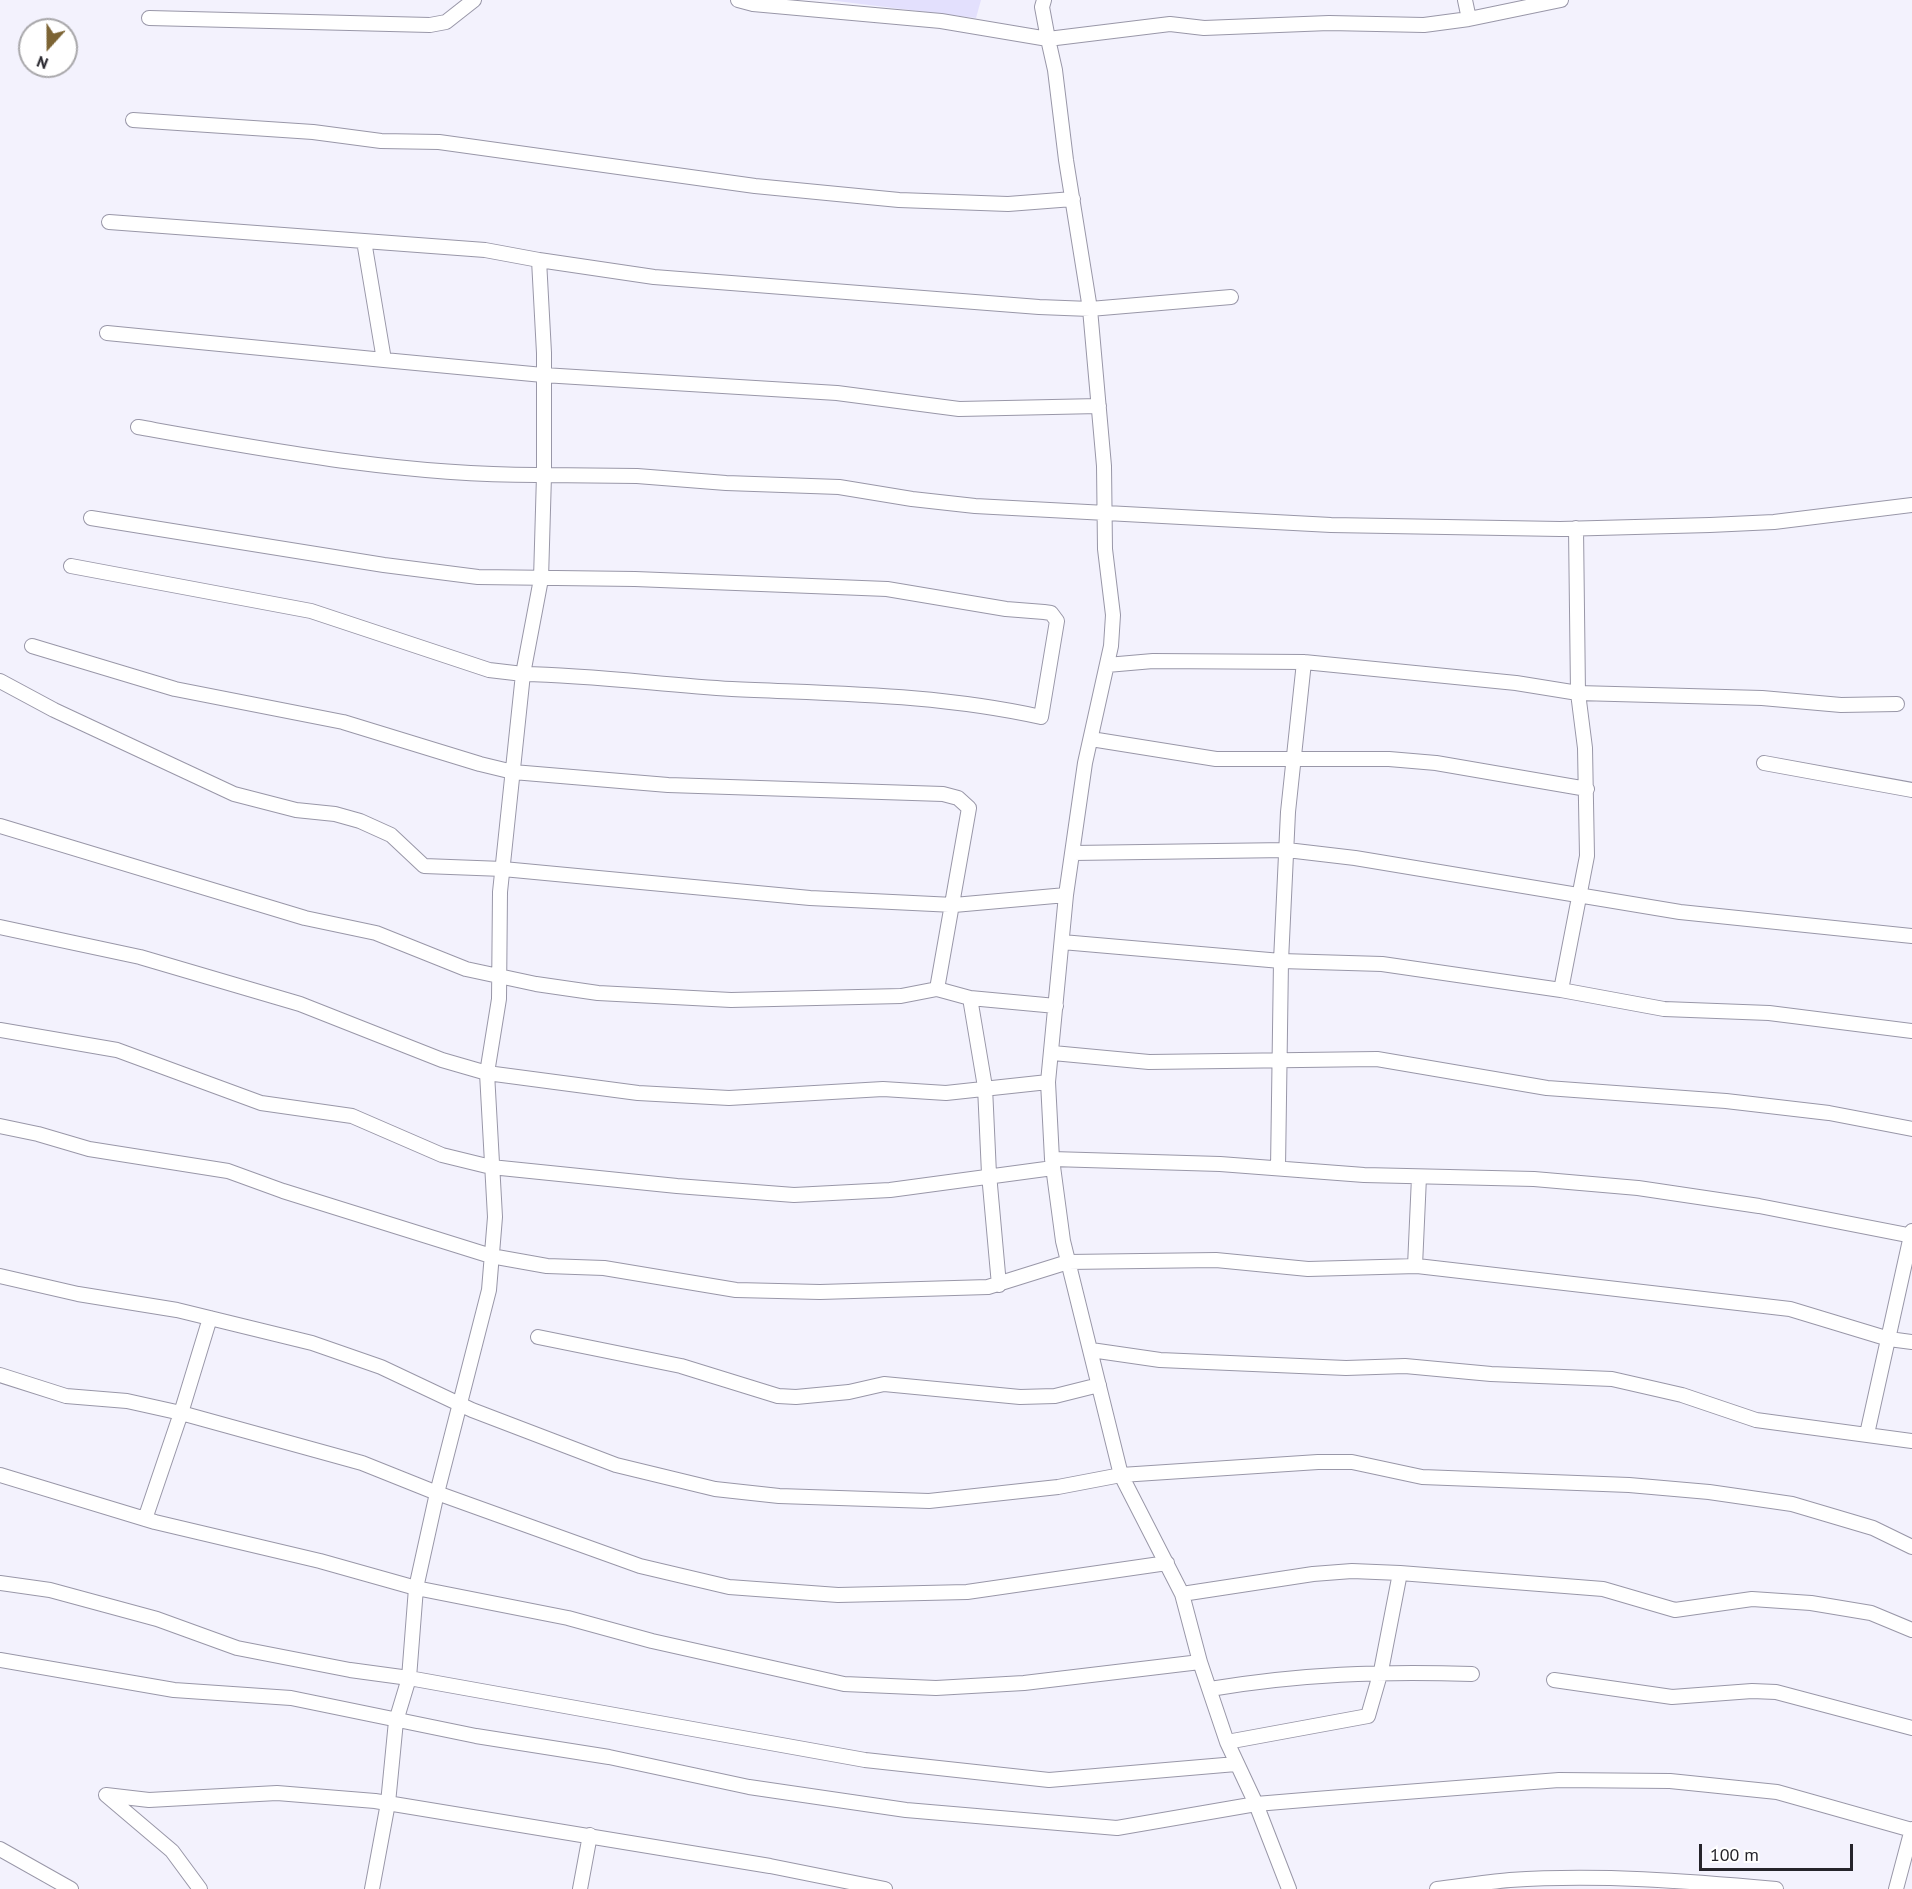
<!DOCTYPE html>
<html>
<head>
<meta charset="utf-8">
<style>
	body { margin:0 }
	#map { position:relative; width:1912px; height:1889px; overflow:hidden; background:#f3f2fd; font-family:"PT Sans",sans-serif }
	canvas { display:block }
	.north { position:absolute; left:18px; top:18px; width:60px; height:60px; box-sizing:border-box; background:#fff; border:2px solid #a8a7aa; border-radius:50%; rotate:201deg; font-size:16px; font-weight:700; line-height:24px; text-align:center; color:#25242b }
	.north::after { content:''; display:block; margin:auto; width:21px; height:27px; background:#7c6434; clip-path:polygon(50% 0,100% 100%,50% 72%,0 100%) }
	.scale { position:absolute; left:1699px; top:1844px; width:154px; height:27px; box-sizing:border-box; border:3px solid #25242b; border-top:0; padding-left:8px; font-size:18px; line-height:21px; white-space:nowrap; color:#25242b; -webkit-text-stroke:4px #fff; paint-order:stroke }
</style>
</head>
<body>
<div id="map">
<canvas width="1912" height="1889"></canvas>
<div class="north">N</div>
<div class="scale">100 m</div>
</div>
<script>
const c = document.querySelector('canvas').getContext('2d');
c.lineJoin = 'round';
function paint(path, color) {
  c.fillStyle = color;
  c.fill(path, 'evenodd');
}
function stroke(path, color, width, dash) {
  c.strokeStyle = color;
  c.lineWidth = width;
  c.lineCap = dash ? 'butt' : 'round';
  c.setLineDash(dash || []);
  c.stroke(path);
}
const green = new Path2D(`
	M 828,0 L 981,0 L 976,18 Z`);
const minor = new Path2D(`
	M 738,0 L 753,4 L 941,21 L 1048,39 L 1042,7 L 1044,0
	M 1465,0 L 1469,19
	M 149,18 L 430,25 L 446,22 L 474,0
	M 133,120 L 313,132 L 381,141 L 439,142 L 755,186 L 899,200 L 1008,204 L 1073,199
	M 109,222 L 485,250 L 539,260
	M 364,241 L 384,360 L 543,375 L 837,393 L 959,409 L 1099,406
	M 1231,297 L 1090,309 L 1039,307 L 654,277 L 539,260 L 544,353 L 544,475 L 637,476 L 726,483 L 839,487 L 912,499 L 975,506 L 1331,525 L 1560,529 L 1710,525 L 1774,522 L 1912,505
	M 107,333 L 384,360
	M 91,518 L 384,565 L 478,577 L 635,579 L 887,589 L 1006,609 L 1044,612 L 1051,613 L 1057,621 L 1041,717 C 937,694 837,694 732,689 C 663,685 593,675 523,674 L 541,579 L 544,475 C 407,476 273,451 138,427
	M 71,566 L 311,611 L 489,670 L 523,674 L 500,892 L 499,999 L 487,1073 L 495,1217 L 489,1290 L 437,1493 L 362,1463 L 181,1413 L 145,1519
	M 32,646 L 175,689 L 343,722 L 480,764 L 513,772 L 668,785 L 943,794 L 958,798 L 969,808 L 937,989
	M 1304,662 L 1516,683 L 1578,693 L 1762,698 L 1841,705 L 1897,704
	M 0,681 L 54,710 L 234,794 L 296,810 L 335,814 L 360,821 L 391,835 L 424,866 L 503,869 L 810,898 L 954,905 L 1066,895
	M 1091,739 L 1216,759 L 1389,759 L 1436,763 L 1587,789
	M 1764,763 L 1912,790
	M 0,826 L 305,918 L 376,933 L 466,969 L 536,984 L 598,993 L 731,1000 L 901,996 L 937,989 L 970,998 L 985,1087 L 989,1174 L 999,1285
	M 1073,853 L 1287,850 L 1355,858 L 1680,912 L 1912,936
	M 0,927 L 140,957 L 300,1004 L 442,1060 L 487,1073 L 638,1093 L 729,1098 L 883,1089 L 946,1093 L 1048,1082
	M 1062,942 L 1281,961 L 1288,812 L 1304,662 L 1153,661 L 1107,665
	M 1561,990 L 1587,856 L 1585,748 L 1578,693 L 1576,528
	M 970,998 L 1056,1006
	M 0,1030 L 117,1050 L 261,1103 L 352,1116 L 442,1155 L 491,1167 L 677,1186 L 794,1195 L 890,1190 L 1053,1168
	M 1053,1053 L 1149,1062 L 1377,1059 L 1547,1088 L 1726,1101 L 1829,1113 L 1912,1129
	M 0,1126 L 38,1134 L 89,1149 L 228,1171 L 283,1191 L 491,1256 L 547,1266 L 604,1268 L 736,1290 L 820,1292 L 988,1287 L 1068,1262 L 1216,1260 L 1308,1269 L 1417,1266 L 1790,1309 L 1889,1339 L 1912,1342
	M 1052,1159 L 1220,1164 L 1364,1175 L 1534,1179 L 1638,1188 L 1759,1206 L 1912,1236
	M 1278,1168 L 1281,961 L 1382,964 L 1561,990 L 1664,1009 L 1769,1013 L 1912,1031
	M 1415,1266 L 1419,1177
	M 0,1276 L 78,1294 L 177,1310 L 312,1343 L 381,1367 L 472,1410 L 616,1465 L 715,1489 L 779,1496 L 929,1501 L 1058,1487 L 1121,1475 L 1318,1462 L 1352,1462 L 1422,1477 L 1629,1485 L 1709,1492 L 1792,1504 L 1873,1528 L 1912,1547
	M 538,1337 L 681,1366 L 778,1396 L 796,1397 L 849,1392 L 884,1384 L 1020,1397 L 1055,1396 L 1099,1385
	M 1091,1350 L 1160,1360 L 1346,1368 L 1405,1366 L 1491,1374 L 1612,1379 L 1682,1395 L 1756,1420 L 1912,1441
	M 0,1375 L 66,1396 L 127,1401 L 181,1413 L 210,1318
	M 1867,1434 L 1912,1231
	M 0,1475 L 155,1522 L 320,1561 L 416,1588 L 437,1493 L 640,1566 L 729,1587 L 838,1595 L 967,1592 L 1167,1563
	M 0,1583 L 50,1590 L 157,1619 L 237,1648 L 350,1670 L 409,1678 L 396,1721 L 388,1803 L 372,1889
	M 1182,1594 L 1313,1574 L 1352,1571 L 1400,1573 L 1603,1589 L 1675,1610 L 1752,1599 L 1811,1603 L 1871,1613 L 1912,1630
	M 0,1660 L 174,1690 L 291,1698 L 476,1736 L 609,1757 L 749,1787 L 906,1810 L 1117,1828 L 1256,1804 L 1316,1799 L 1559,1780 L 1670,1781 L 1777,1792 L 1912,1830
	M 1200,1662 L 1024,1683 L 936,1688 L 844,1684 L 652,1641 L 568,1618 L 416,1588 L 409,1678 L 865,1760 L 1049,1780 L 1236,1764
	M 1554,1680 L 1672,1697 L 1752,1691 L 1776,1692 L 1912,1728
	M 1210,1689 C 1300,1674 1381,1671 1472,1674
	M 1227,1742 L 1368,1716 L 1381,1671 L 1400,1573
	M 0,1849 L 71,1889
	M 200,1889 L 172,1851 L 106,1795 L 149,1800 L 277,1793 L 375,1801 L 770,1866 L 885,1889
	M 580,1889 L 590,1835
	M 1289,1889 L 1256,1804 L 1227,1742 L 1200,1662 L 1182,1594 L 1121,1475 L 1063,1241 L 1052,1159 L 1048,1082 L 1066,895 L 1085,763 L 1111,646 L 1113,615 L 1105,549 L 1104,466 L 1090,309 L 1066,160 L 1055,70 L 1048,39 L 1170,24 L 1204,28 L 1329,23 L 1424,25 L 1469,19 L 1561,0
	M 1437,1889 C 1461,1886 1486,1882 1510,1880 C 1598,1874 1688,1881 1776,1889
	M 1896,1889 L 1912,1829`);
paint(green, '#e3e0fd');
stroke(minor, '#9997a8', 16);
stroke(minor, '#fff', 14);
</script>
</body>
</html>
